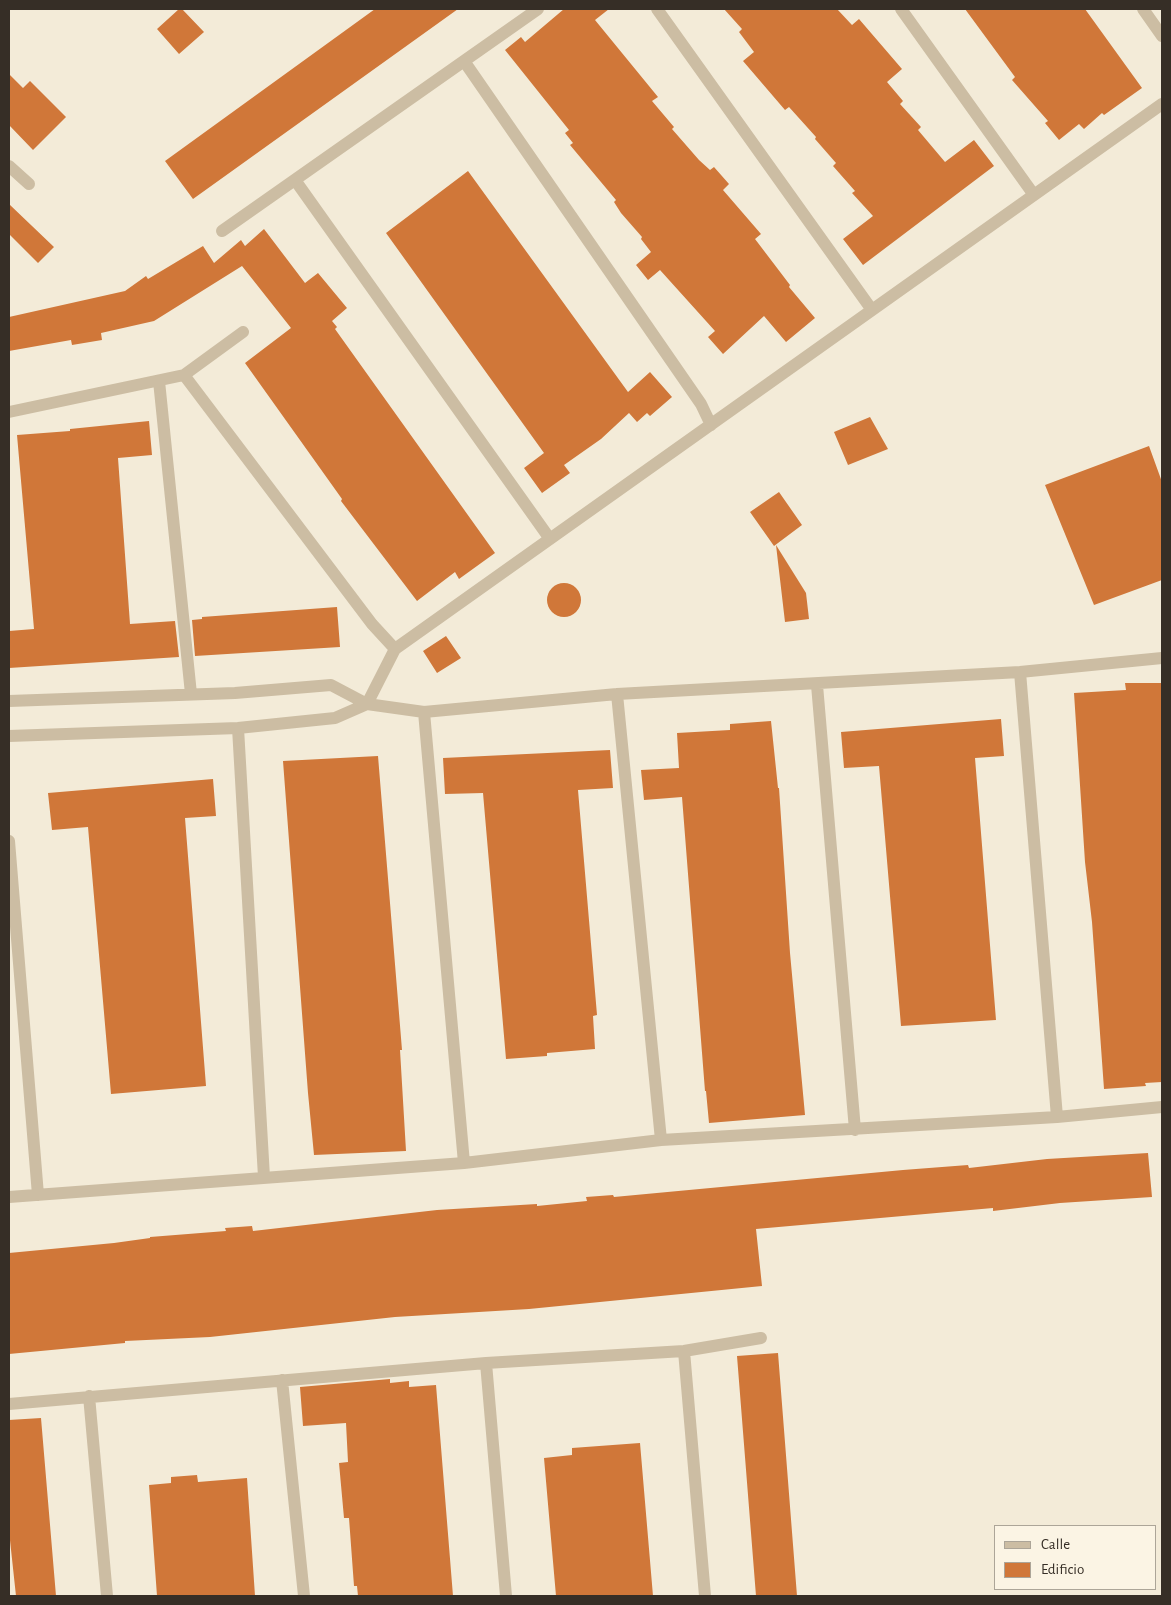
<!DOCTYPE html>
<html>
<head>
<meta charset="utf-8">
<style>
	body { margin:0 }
	#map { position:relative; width:1171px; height:1605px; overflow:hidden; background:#f3ebd8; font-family:"Alegreya Sans",sans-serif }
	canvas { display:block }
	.frame { position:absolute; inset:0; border:10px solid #362e26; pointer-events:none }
	.legend { position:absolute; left:994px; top:1525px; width:162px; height:65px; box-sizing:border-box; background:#fbf4e4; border:1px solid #aca598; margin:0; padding:6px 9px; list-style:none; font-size:15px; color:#362e26 }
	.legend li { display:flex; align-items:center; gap:10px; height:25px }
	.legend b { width:25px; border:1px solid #aca598 }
</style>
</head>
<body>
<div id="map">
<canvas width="1171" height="1605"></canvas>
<div class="frame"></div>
<ul class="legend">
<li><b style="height:6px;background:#ccbda3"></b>Calle</li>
<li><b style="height:14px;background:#d07739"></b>Edificio</li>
</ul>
</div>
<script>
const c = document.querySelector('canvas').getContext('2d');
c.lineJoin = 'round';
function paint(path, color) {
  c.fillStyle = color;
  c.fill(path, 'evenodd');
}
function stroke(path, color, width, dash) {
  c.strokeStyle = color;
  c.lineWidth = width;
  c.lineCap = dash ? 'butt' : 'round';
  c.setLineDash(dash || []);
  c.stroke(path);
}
const building = new Path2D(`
	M 179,9 L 182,9 L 204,32 L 179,54 L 157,29 Z
	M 375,9 L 458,9 L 193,199 L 165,161 Z
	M 564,9 L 609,9 L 595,20 L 658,97 L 652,101 L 674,127 L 672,129 L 699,160 L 710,170 L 714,167 L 729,184 L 723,190 L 761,234 L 755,239 L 790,285 L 789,287 L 815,318 L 786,342 L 764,316 L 723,354 L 708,337 L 715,331 L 660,270 L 648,280 L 636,265 L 651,252 L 641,239 L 642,237 L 621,213 L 614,202 L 616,200 L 570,145 L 573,143 L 565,133 L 569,130 L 505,50 L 521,37 L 525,42 Z
	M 724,9 L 837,9 L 852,25 L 859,19 L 902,69 L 887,82 L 903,101 L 900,104 L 921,127 L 918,130 L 945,162 L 974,140 L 994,166 L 863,265 L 843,239 L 873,216 L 852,193 L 855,191 L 833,166 L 836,163 L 815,139 L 816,137 L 789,107 L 785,110 L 743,61 L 754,52 L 739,32 L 742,29 Z
	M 965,9 L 1085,9 L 1142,88 L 1104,115 L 1102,113 L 1084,129 L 1079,124 L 1059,140 L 1045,123 L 1048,121 L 1012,80 L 1015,77 Z
	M 9,74 L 23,88 L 30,81 L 66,117 L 33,150 L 9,125 Z
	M 468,171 L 628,392 L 650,372 L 672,397 L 650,416 L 647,413 L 637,422 L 629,413 L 601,439 L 564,465 L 570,473 L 542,493 L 524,468 L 544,453 L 386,233 Z
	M 9,204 L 54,247 L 38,263 L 9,234 Z
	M 264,229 L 305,283 L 318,273 L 347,308 L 332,321 L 337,327 L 335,329 L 495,553 L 459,579 L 455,572 L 417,601 L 341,501 L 342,499 L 245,363 L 291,328 L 242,266 L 154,321 L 101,333 L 102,340 L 72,345 L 71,340 L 9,351 L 9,317 L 125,291 L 146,276 L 148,279 L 203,246 L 214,263 L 241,240 L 245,246 Z
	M 870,417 L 888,449 L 848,465 L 834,432 Z
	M 149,421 L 152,455 L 118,458 L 130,624 L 175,621 L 179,657 L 9,668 L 9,631 L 34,629 L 17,435 L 70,431 L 70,429 Z
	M 1149,446 L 1162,482 L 1162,580 L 1094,605 L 1045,485 Z
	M 779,492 L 802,525 L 774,546 L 750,512 Z
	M 776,545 L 806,593 L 809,619 L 785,622 Z
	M547 600a17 17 0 1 1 34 0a17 17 0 1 1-34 0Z
	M 337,607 L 340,647 L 195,656 L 192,620 L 202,619 L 202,617 Z
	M 446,636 L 461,658 L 437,673 L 423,651 Z
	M 1125,683 L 1162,683 L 1162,1082 L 1145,1083 L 1146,1086 L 1104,1089 L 1092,922 L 1085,862 L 1074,693 L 1126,690 Z
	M 1001,719 L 1004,756 L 975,758 L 996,1020 L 901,1026 L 879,766 L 844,768 L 841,732 Z
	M 771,721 L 778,788 L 779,788 L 790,953 L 805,1115 L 709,1123 L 706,1091 L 705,1091 L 682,797 L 644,800 L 641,770 L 679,768 L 677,733 L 730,730 L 730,724 Z
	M 610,750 L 613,788 L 578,790 L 597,1015 L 593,1016 L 595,1049 L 547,1053 L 547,1056 L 506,1059 L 483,793 L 445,794 L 443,758 Z
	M 378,756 L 402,1050 L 400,1050 L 406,1151 L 314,1155 L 308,1093 L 283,761 Z
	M 213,779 L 216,816 L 185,818 L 206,1086 L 111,1094 L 88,827 L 52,830 L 48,793 Z
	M 1148,1153 L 1152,1197 L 1060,1203 L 993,1211 L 993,1208 L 756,1229 L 762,1286 L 529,1309 L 395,1317 L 210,1337 L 125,1341 L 125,1343 L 9,1354 L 9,1253 L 114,1243 L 150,1238 L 150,1237 L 226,1231 L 225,1228 L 252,1226 L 253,1231 L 437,1210 L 537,1204 L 537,1206 L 587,1201 L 586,1197 L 613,1195 L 614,1197 L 903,1170 L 968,1165 L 969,1168 L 1047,1159 Z
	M 778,1353 L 797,1596 L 756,1596 L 737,1356 Z
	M 390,1379 L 390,1383 L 409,1381 L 409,1387 L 436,1385 L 453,1596 L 358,1596 L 357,1586 L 354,1586 L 349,1518 L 344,1518 L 339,1463 L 348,1462 L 346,1423 L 303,1426 L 300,1387 Z
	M 41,1418 L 56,1596 L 16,1596 L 9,1531 L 9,1420 Z
	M 640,1443 L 653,1596 L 556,1596 L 544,1458 L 572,1455 L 572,1448 Z
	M 197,1475 L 198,1482 L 247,1478 L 255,1596 L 157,1596 L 149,1485 L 171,1483 L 171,1477 Z`);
const service = new Path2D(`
	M 657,9 L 872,310
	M 901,9 L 1034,195
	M 1143,9 L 1162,36
	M 464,61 L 701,404 L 711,425
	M 295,180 L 550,539
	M 222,231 L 538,9
	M 184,375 L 372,624 L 395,649
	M 159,381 L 191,694
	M 9,412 L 184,375 L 243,332
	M 1020,672 L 1057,1117
	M 817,685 L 855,1130
	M 617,694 L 661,1140
	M 9,701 L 235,693 L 331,685 L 367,704 L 424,712 L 617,694 L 1020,672 L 1162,658
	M 424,712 L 464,1163
	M 238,728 L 264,1177
	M 9,736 L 238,728 L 335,718 L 367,704 L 395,649 L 1162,104
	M 9,841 L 38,1195
	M 9,1197 L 464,1163 L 661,1140 L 1057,1117 L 1162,1107
	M 684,1351 L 705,1596
	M 486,1363 L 506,1596
	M 282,1380 L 304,1596
	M 89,1396 L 107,1596
	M 9,1404 L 486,1363 L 684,1351 L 761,1338`);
const minor = new Path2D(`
	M 9,166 L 29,184`);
paint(building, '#d07739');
stroke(service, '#ccbda3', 12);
stroke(minor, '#ccbda3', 12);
</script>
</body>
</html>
